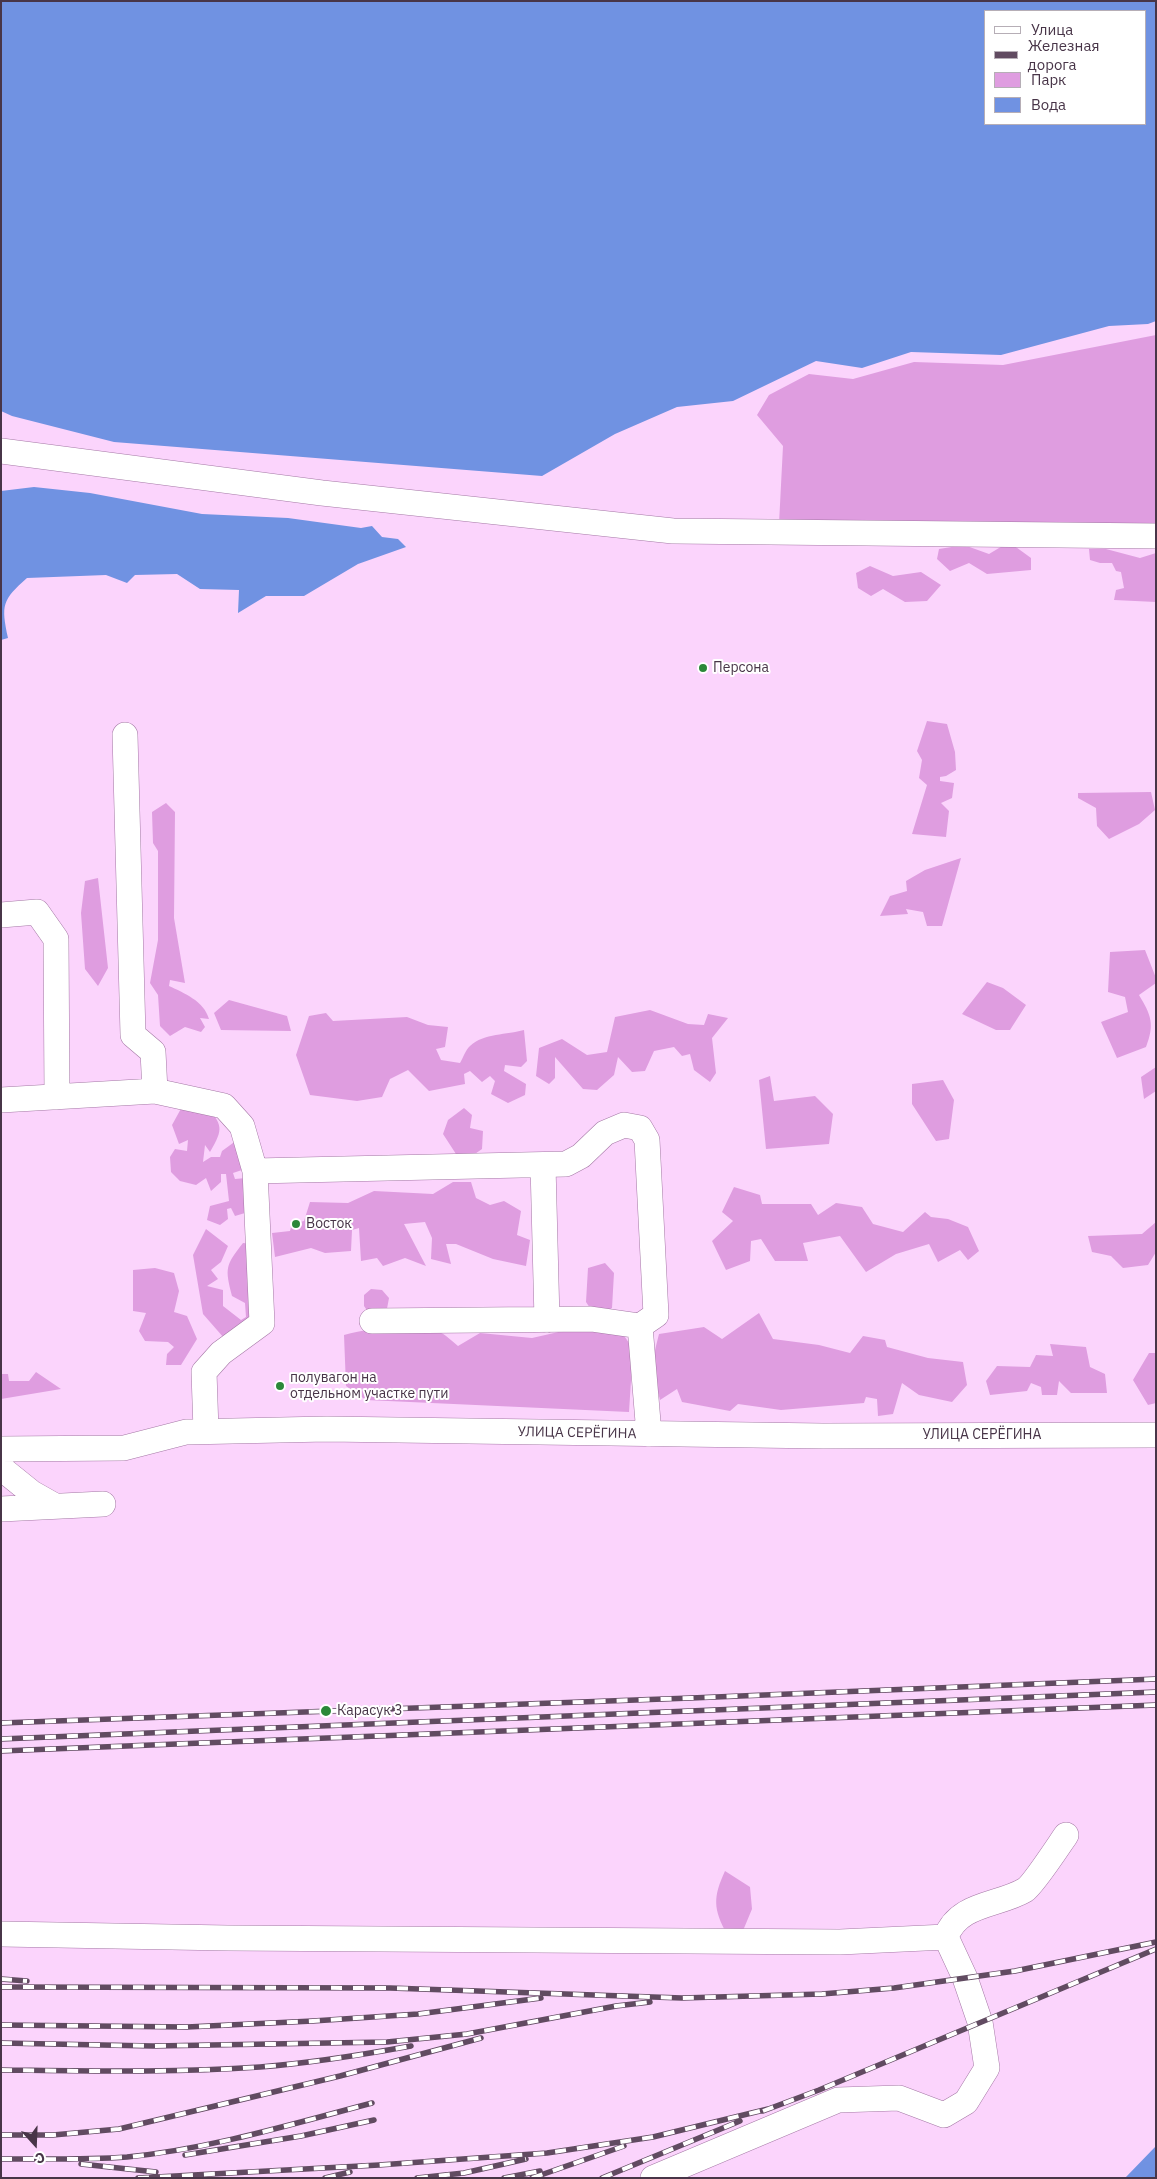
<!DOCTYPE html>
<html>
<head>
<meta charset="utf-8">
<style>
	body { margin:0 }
	#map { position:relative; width:1157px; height:2179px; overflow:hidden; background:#fbd4fc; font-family:"IBM Plex Sans",sans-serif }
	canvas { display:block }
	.frame { position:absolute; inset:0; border:2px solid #483548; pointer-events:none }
	.legend { position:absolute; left:984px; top:10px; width:162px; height:115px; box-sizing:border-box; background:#fff; border:1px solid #b6aeb6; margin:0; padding:6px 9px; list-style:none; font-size:15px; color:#483548 }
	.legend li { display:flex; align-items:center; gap:10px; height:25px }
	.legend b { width:25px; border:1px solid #b6aeb6 }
	.north { position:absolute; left:10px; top:2119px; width:50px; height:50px; -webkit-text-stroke:4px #fff; paint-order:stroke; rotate:160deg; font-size:14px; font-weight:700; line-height:20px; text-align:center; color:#483548 }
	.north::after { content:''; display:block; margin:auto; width:18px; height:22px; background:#483548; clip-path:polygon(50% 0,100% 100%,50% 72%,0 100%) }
</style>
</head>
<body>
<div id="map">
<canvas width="1157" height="2179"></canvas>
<div class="frame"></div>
<ul class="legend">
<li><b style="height:6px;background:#fff"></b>Улица</li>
<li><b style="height:6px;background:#614b61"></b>Железная дорога</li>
<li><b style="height:14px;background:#df9de0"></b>Парк</li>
<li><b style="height:14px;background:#7092e2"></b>Вода</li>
</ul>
<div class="north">С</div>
</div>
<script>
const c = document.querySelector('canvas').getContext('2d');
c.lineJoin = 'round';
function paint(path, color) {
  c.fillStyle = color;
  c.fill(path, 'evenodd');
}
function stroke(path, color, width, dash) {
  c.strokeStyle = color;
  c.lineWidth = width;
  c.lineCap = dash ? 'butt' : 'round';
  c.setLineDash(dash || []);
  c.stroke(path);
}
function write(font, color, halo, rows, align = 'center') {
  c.font = font + ' "IBM Plex Sans",sans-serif';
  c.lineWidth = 4;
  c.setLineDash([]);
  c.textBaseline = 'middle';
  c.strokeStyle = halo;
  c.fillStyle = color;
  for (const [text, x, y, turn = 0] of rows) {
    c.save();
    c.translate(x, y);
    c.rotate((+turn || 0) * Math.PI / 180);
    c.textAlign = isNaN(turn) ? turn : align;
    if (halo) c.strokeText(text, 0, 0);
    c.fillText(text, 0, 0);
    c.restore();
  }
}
const green = new Path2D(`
	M 1156,335 L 1156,527 L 779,524 L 783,446 L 757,415 L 769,395 L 809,374 L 853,379 L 914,362 L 1003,365 Z
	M 1009,542 L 1031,558 L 1031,570 L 987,574 L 969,563 L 950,571 L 937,559 L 939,549 L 964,545 L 989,554 Z
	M 1089,549 L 1106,549 L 1140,558 L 1156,553 L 1156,602 L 1114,600 L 1116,590 L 1124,588 L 1121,572 L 1116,571 L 1112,563 L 1100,563 L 1090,560 Z
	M 870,566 L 893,576 L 921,572 L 941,585 L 927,601 L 905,602 L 883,589 L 871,596 L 858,588 L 856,573 Z
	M 927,721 L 947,724 L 955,752 L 956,770 L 946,776 L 940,777 L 940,781 L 954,783 L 952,798 L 941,803 L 949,811 L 946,837 L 912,834 L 927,785 L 919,778 L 922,760 L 917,751 Z
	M 1151,792 L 1155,810 L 1139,824 L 1109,839 L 1097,826 L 1096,808 L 1078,798 L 1078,793 Z
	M 166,803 L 175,812 L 174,918 L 185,983 L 170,980 L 169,986 C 184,993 204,1001 209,1019 L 200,1018 L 205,1027 L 201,1032 L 185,1027 L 170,1036 L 160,1026 L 158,995 L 150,983 L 158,940 L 158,851 L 153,843 L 152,812 Z
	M 961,858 L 942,926 L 927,926 L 923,912 L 906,909 L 908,914 L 880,916 L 890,896 L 907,891 L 906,881 L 925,870 Z
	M 98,878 L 108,968 L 98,986 L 85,969 L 81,913 L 85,881 Z
	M 1145,950 L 1156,978 L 1156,983 L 1139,995 C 1151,1015 1155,1024 1146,1047 L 1117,1058 L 1101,1022 L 1128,1012 L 1125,997 L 1108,992 L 1110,952 Z
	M 987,982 L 1003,988 L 1026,1005 L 1010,1030 L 996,1030 L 962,1014 Z
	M 229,1000 L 287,1016 L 291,1031 L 221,1030 L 214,1013 Z
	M 650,1010 L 688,1024 L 704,1025 L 708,1014 L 728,1018 L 712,1038 L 716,1073 L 710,1082 L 694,1070 L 690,1054 L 682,1056 L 674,1047 L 654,1051 L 645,1071 L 632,1072 L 618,1057 L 614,1075 L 597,1090 L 583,1089 L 555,1057 L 555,1078 L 549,1084 L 536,1076 L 539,1048 L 562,1039 L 587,1055 L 607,1052 L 615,1017 Z
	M 326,1013 L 333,1021 L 407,1017 L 428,1025 L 448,1027 L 445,1047 L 436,1049 L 441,1060 L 460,1063 C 463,1058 466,1049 470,1046 C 484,1033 507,1035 524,1030 L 527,1061 L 521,1067 L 505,1065 L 504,1071 L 526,1084 L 525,1095 L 508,1103 L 491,1094 L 495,1081 L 490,1076 L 482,1082 L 470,1071 L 464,1074 L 465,1084 L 429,1091 L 408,1070 L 390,1079 L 382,1097 L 357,1101 L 310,1095 L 296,1055 L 309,1016 Z
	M 1156,1067 L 1156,1091 L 1144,1099 L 1141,1077 Z
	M 770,1076 L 774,1101 L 815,1096 L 833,1114 L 829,1144 L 766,1149 L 759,1080 Z
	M 943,1080 L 954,1100 L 949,1139 L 936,1141 L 912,1104 L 912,1084 Z
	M 204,1104 C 223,1125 224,1128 210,1152 L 205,1145 L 203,1162 L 211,1157 L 220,1157 L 222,1151 L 244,1135 L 245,1169 L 233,1173 L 235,1179 L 246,1178 L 245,1213 L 235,1216 L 231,1208 L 227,1209 L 228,1219 L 220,1225 L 207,1220 L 210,1206 L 229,1201 L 226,1174 L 221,1174 L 221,1182 L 211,1191 L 206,1178 L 196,1185 L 180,1181 L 171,1172 L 170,1157 L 175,1149 L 187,1151 L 188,1140 L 179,1144 L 172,1125 L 183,1105 Z
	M 464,1108 L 472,1115 L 470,1128 L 483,1131 L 482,1149 L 472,1156 L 456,1154 L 443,1134 L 448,1120 Z
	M 453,1182 L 471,1182 L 476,1198 L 490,1205 L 504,1201 L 521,1211 L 517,1235 L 530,1240 L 526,1266 L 493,1259 L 456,1244 L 446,1244 L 451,1264 L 431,1259 L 432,1238 L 425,1222 L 404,1224 L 426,1266 L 405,1258 L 383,1266 L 377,1258 L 361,1261 L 359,1228 L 352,1230 L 351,1251 L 325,1253 L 311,1248 L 275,1257 L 272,1233 L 290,1231 L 292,1224 L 304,1221 L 310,1202 L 348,1203 L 374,1191 L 433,1194 Z
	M 734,1187 L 760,1195 L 762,1204 L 811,1204 L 818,1215 L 836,1203 L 862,1207 L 873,1224 L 903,1232 L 925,1212 L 931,1217 L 948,1219 L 968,1227 L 979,1251 L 968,1260 L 960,1250 L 938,1262 L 929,1244 L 896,1254 L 866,1272 L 840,1236 L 803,1243 L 808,1261 L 775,1261 L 761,1239 L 751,1241 L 750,1261 L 726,1270 L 712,1241 L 733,1221 L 722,1212 Z
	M 1156,1222 L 1156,1252 L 1148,1265 L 1123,1268 L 1111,1256 L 1092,1252 L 1088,1236 L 1142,1234 Z
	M 206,1229 L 228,1246 L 221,1262 L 211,1270 L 218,1279 L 207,1286 L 223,1290 L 223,1306 L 241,1320 L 246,1317 L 245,1303 L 232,1296 C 225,1268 225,1266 243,1243 L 254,1244 L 261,1314 L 224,1338 L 203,1314 L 193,1255 Z
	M 605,1263 L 614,1273 L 612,1308 L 596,1317 L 586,1302 L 588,1268 Z
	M 155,1268 L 174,1273 L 179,1291 L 174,1312 L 187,1316 L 197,1339 L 181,1365 L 166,1365 L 167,1354 L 174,1347 L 168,1342 L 145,1341 L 139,1331 L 146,1313 L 133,1311 L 133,1270 Z
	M 371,1289 L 382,1290 L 389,1298 L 386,1314 L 371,1316 L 364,1306 L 364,1295 Z
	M 759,1313 L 773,1339 L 819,1345 L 850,1353 L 863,1336 L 885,1340 L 887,1347 L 928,1358 L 963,1362 L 967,1385 L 952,1402 L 919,1395 L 902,1383 L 893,1414 L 878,1416 L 877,1399 L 866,1397 L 864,1403 L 781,1410 L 738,1404 L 730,1411 L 682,1402 L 677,1389 L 660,1400 L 651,1366 L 659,1334 L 704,1327 L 722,1339 Z
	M 585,1326 L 621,1331 L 633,1349 L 629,1412 L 366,1400 L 346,1386 L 344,1335 C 374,1327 408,1324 439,1332 C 445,1334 452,1341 458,1346 L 480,1333 L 532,1338 Z
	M 1050,1344 L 1086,1347 L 1090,1367 L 1105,1374 L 1107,1393 L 1071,1393 L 1059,1381 L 1057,1395 L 1042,1395 L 1041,1387 L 1031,1383 L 1027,1391 L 990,1395 L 986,1381 L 997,1366 L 1030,1367 L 1036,1355 L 1053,1356 Z
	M 1149,1353 L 1156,1353 L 1156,1403 L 1148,1405 L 1133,1380 Z
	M 36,1372 L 61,1389 L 1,1399 L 1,1374 L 8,1374 L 9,1381 L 29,1381 Z
	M 725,1871 L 750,1887 L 752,1909 L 742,1933 L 727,1934 C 713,1909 713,1897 725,1871 Z`);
const water = new Path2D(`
	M 1,1 L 1156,1 L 1156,321 L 1148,324 L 1109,326 L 1001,355 L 911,352 L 862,368 L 816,361 L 733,401 L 677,407 L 615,434 L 542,476 L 114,442 L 12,416 L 1,411 ZM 986,11 L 1146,11 L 1146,124 L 986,124 Z
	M 34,487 L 90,493 L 202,514 L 288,518 L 361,528 L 372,526 L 382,537 L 398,539 L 406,547 L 358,564 L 304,596 L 266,596 L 238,613 L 239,590 L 200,589 L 177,574 L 135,575 L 127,583 L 106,575 L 27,578 C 2,600 1,605 8,638 L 1,640 L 1,491 Z
	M 1156,2146 L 1156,2178 L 1125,2178 Z`);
const minor = new Path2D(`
	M 1,451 L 322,493 L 673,531 L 1156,536
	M 125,735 L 133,1035 L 153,1052 L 155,1091
	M 1,915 L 37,912 L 56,939 L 57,1097
	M 1,1100 L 155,1091 L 224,1106 L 242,1126 L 255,1171
	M 543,1165 L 547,1320
	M 372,1321 L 591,1319 L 640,1326
	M 206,1431 L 204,1372 L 221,1353 L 262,1323 L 255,1171 L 566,1164 L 581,1156 L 605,1133 L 624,1125 L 640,1128 L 647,1140 L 656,1315 L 640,1326 L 649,1434
	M 1,1449 L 124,1448 L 186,1432 L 327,1429 L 823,1436 L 1156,1435
	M 1,1468 L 32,1493 L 55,1506
	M 1,1509 L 103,1504
	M 1,1934 L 228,1938 L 840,1942 L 946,1937
	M 653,2178 L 838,2100 L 899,2098 L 944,2115 L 966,2102 L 987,2068 L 980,2022 L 965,1978 L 946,1937 C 958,1903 998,1906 1025,1890 C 1033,1885 1059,1845 1066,1835`);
const rail = new Path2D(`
	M 1,1723 L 691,1698 L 1156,1679
	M 1,1739 L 1156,1692
	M 1,1751 L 1156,1705
	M 1,1979 L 27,1981
	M 1,1987 L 390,1988 L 682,1998 L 822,1994 L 894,1988 L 1015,1971 L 1156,1942
	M 1,2025 L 187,2027 L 313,2021 L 418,2014 L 541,1998
	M 1,2043 L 153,2046 L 387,2042 L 467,2034 L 616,2006 L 650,2002
	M 1,2070 C 88,2071 174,2073 260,2067 C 311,2063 361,2055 411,2046
	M 763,2111 L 819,2090 L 1156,1949
	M 1,2135 L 53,2135 L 119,2129 L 340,2076 L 481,2038
	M 185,2155 L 301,2136 L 374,2120
	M 1,2159 C 43,2159 85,2160 127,2157 C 210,2149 292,2124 372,2103
	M 81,2164 L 156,2172
	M 138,2178 L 379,2165 L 547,2153 L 653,2137 L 768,2109
	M 325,2178 L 350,2172
	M 417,2178 L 464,2173 L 526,2159
	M 504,2178 L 540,2171
	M 532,2178 L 624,2146
	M 602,2178 L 740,2121`);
const markers = [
	[703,668,5,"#2b8839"],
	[296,1224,5,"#2b8839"],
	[280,1386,5,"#2b8839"],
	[326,1711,6,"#2b8839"]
];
const poiNames = [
	["Персона",713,668],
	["Восток",306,1224],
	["полувагон на",290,1378],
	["отдельном участке пути",290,1394],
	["Карасук 3",337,1711]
];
const streetNames = [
	["УЛИЦА СЕРЁГИНА",577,1433,1],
	["УЛИЦА СЕРЁГИНА",982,1435]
];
paint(green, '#df9de0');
paint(water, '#7092e2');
stroke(minor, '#a478a5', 26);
stroke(minor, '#fff', 25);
stroke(rail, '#614b61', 5.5);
stroke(rail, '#fff', 4, [11]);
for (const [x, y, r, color] of markers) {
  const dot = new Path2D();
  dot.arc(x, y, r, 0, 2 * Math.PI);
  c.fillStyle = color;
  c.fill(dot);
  stroke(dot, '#fff', 2);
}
write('14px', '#483548', '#fff', poiNames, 'left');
write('14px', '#483548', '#fff', streetNames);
</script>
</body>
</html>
